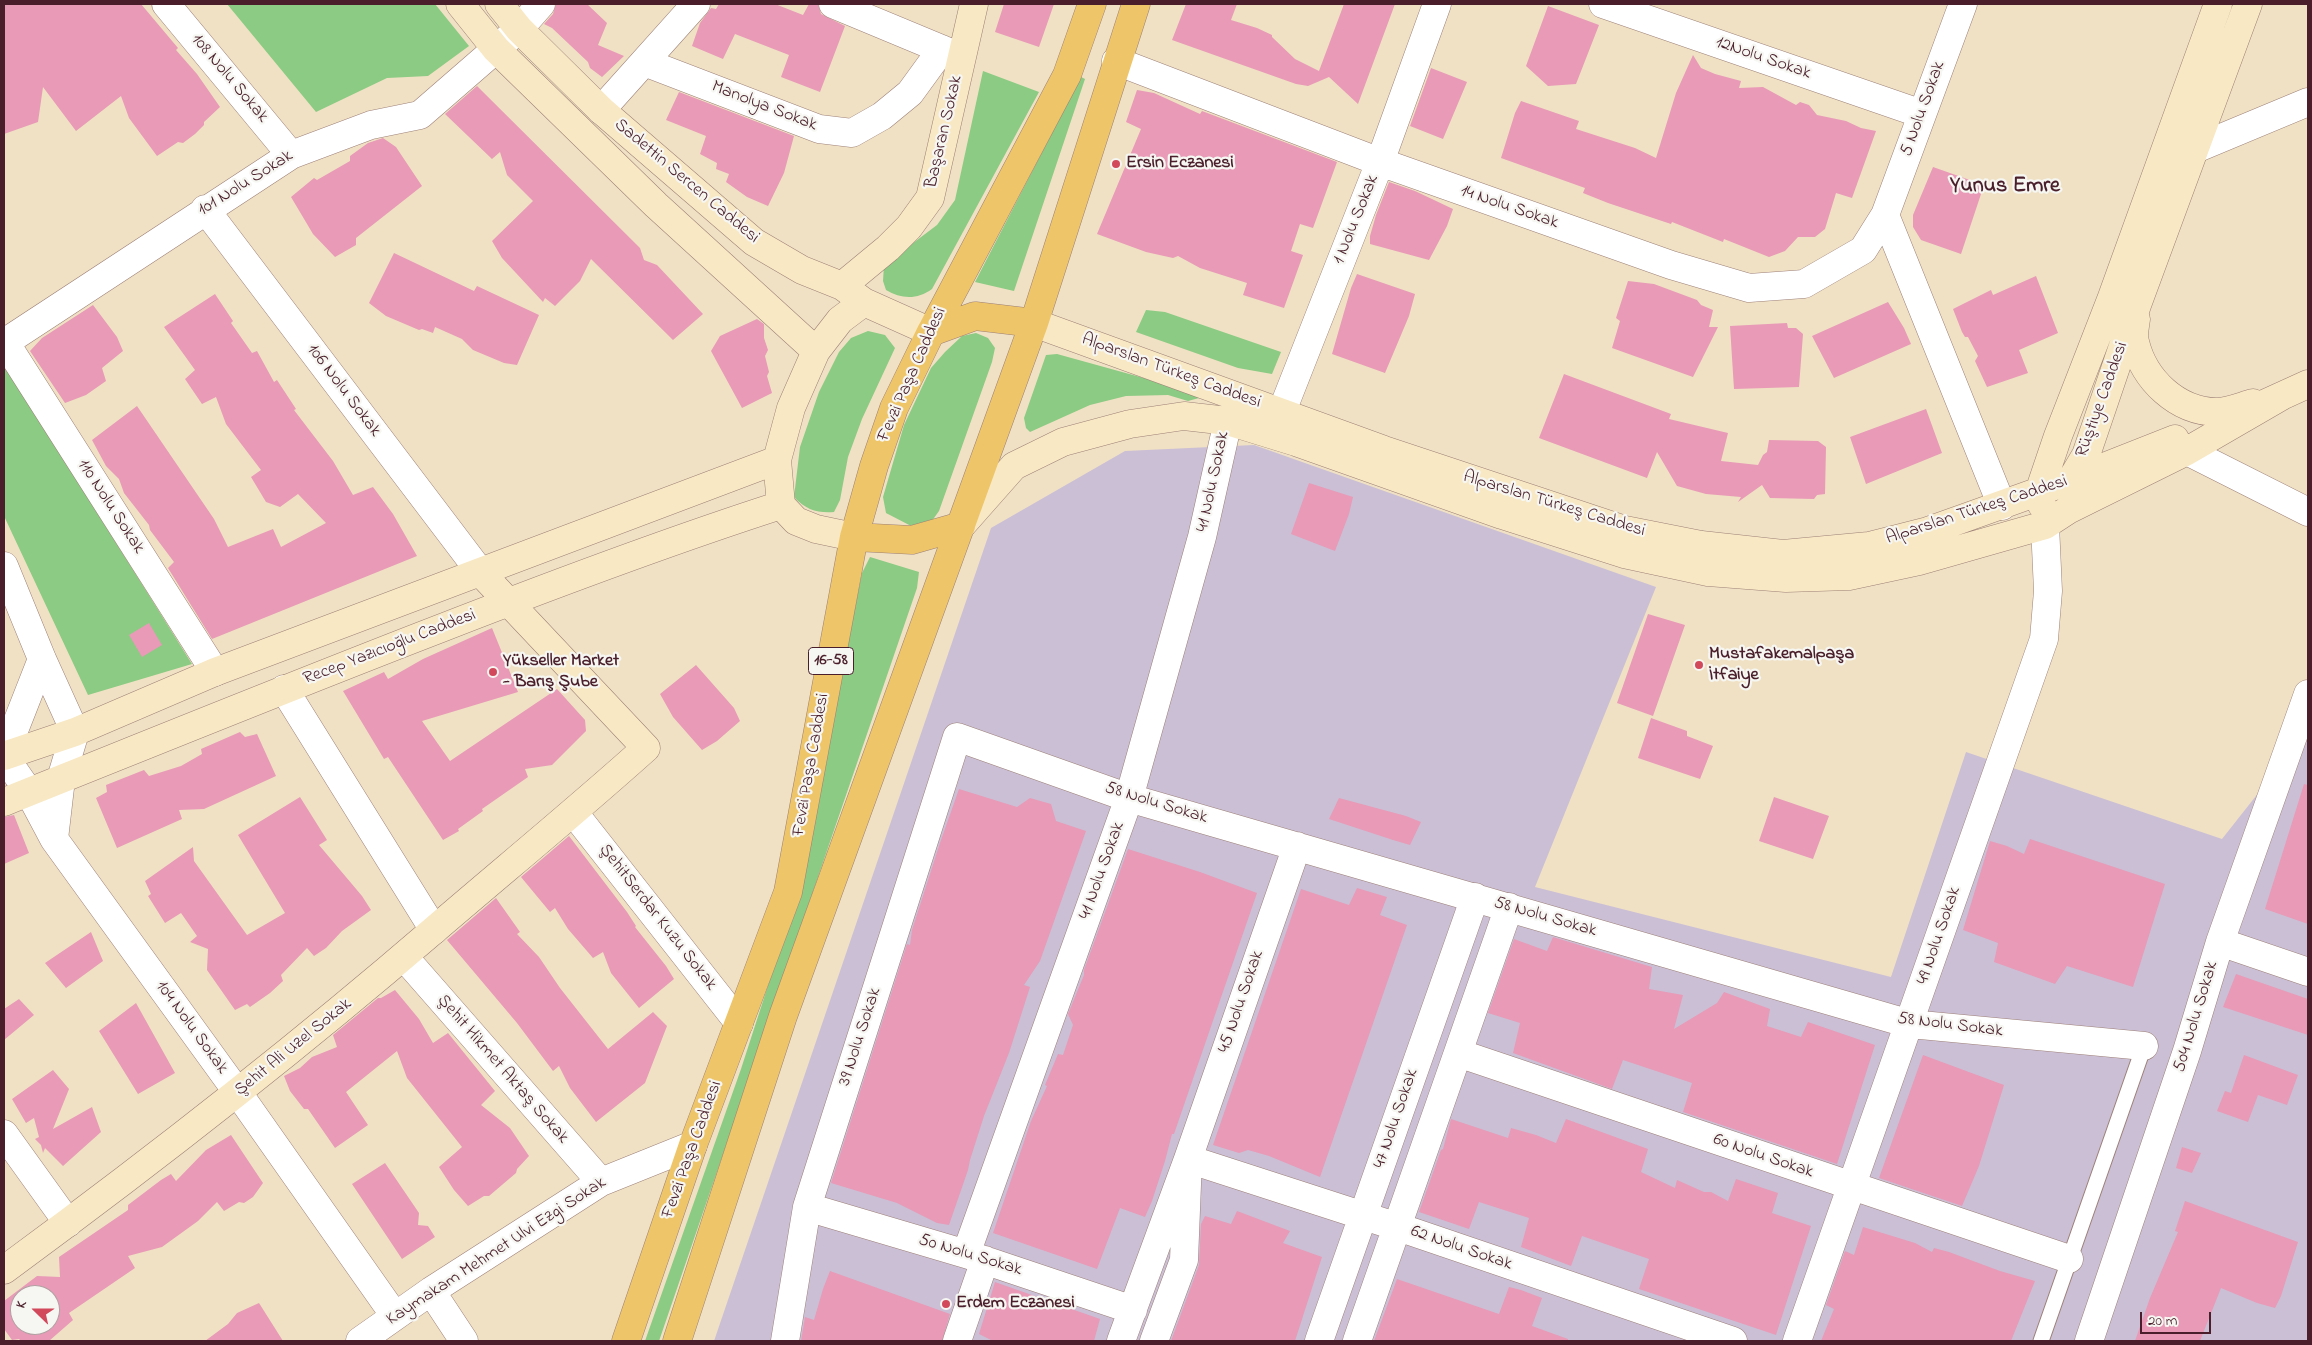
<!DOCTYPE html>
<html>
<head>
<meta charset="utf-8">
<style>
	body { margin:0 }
	#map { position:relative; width:2312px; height:1345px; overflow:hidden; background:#f0e1c4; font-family:"Indie Flower",sans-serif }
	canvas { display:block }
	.frame { position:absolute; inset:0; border:5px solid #4a1f2b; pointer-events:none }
	.north { position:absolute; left:10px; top:1285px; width:50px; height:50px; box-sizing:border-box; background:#f6f6f2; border:1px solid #b1a0a2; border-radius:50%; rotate:292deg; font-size:14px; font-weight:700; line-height:20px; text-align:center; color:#4a1f2b }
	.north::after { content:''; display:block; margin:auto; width:18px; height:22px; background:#d1495b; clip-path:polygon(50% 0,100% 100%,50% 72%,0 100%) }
	.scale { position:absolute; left:2140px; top:1312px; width:71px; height:22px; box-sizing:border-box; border:2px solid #4a1f2b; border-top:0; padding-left:6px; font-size:15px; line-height:18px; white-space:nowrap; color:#4a1f2b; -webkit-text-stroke:4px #f6f6f2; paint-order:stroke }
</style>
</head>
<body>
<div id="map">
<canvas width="2312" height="1345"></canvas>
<div class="frame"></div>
<div class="north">K</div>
<div class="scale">20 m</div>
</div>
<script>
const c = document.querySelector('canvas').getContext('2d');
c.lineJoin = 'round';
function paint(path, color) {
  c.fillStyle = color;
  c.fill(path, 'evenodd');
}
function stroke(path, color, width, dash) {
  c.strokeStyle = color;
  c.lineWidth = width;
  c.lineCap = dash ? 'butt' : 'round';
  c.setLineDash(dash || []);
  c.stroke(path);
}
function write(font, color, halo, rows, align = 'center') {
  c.font = font + ' "Indie Flower",sans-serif';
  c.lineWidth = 4.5;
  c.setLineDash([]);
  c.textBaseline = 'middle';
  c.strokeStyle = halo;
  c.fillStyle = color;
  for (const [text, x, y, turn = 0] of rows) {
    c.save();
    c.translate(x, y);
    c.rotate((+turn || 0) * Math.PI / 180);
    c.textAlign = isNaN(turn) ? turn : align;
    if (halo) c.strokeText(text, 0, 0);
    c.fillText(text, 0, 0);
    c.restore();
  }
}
const industrial = new Path2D(`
	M 1254,445 L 1656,587 L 1535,887 L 1891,977 L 1966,752 L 2222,839 L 2308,730 L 2308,1341 L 714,1341 L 991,528 L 1125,451 Z`);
const green = new Path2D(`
	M 227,4 L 435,4 L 469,46 L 428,76 L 387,78 L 316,112 Z
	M 983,71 L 1039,92 L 932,289 C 917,300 901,299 886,290 L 883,281 L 884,265 L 937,225 L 955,200 Z
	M 1081,77 L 1085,79 L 1014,291 L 975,282 Z
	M 1146,310 L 1165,312 L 1281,352 L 1272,374 L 1238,368 L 1136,332 Z
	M 868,331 L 885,335 L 895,348 L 862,419 L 848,457 L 840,500 L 834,512 C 817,513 806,510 794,497 L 800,447 L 819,392 L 839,352 L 851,338 Z
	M 976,333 L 988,338 L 995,348 L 992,362 L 939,511 L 929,525 L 915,528 L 886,513 L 883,497 L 904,425 L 931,368 L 945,352 L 962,336 Z
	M 1057,354 L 1198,393 L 1199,398 L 1188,401 L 1168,395 L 1126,396 L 1090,405 L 1030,432 L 1026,428 L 1024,418 L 1046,355 Z
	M 4,364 L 192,664 L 88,695 L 4,516 Z
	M 870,557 L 919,572 L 917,588 L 659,1341 L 645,1341 L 741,1069 L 797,896 L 862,573 Z`);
const building = new Path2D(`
	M 4,4 L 141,4 L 178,48 L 176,50 L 197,74 L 220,107 L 204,122 L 204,125 L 195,134 L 183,143 L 178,142 L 157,156 L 129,118 L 121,96 L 76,131 L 43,87 L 38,122 L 4,134 Z
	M 556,4 L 587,4 L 607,23 L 598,45 L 624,56 L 602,77 L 590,68 L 588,62 L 552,28 L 544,24 L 553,14 Z
	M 719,4 L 775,4 L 803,15 L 809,4 L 818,4 L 821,14 L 845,26 L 820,92 L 781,77 L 789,55 L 735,34 L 723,59 L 692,46 L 700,23 L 711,8 L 716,9 Z
	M 1004,4 L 1054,4 L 1039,47 L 995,32 Z
	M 1186,4 L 1237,4 L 1231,20 L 1257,28 L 1272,35 L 1272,37 L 1295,59 L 1319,71 L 1344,4 L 1395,4 L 1358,104 L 1329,77 L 1308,86 L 1296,84 L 1172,40 Z
	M 1548,6 L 1599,25 L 1576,84 L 1548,86 L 1526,66 Z
	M 1693,55 L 1701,68 L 1715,74 L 1741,81 L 1739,88 L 1763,87 L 1796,105 L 1800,102 L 1809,105 L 1817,115 L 1846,121 L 1861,128 L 1876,131 L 1852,198 L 1836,193 L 1825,229 L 1815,237 L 1798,237 L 1785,251 L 1769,257 L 1724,239 L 1723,242 L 1672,222 L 1671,224 L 1608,203 L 1583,193 L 1585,188 L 1501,158 L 1515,113 L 1521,101 L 1579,121 L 1576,129 L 1635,148 L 1656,158 L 1676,93 Z
	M 1431,68 L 1467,82 L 1443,139 L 1410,126 Z
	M 477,86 L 640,248 L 644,260 L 657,265 L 703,314 L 673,340 L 591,259 L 580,281 L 555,306 L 545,298 L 543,302 L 502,258 L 492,241 L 533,201 L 507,175 L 500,152 L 492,159 L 445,114 Z
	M 1137,90 L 1154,93 L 1200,114 L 1202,111 L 1337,162 L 1313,228 L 1300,224 L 1291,251 L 1303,255 L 1284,308 L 1243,295 L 1247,283 L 1200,268 L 1178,256 L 1173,258 L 1146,252 L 1097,234 L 1141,129 L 1126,122 Z
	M 679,92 L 794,136 L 784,173 L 768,206 L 747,197 L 726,182 L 729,174 L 716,169 L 717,163 L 700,154 L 706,136 L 666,120 Z
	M 383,138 L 396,147 L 422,186 L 356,238 L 356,245 L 335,257 L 313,234 L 291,197 L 314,178 L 317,180 L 350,161 L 350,156 L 368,143 Z
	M 1933,167 L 1984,185 L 1961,254 L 1921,240 L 1913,227 L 1913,215 Z
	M 1389,182 L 1415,191 L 1453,209 L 1447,226 L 1429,260 L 1370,244 L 1370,236 L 1376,215 Z
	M 394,253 L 474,291 L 477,286 L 539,315 L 517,365 L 504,363 L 473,350 L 462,339 L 435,327 L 433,333 L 422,329 L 419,330 L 386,316 L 369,303 Z
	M 1357,274 L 1415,294 L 1409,316 L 1385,373 L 1332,354 L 1351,288 Z
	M 2036,276 L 2058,333 L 2019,350 L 2028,373 L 1987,387 L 1975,361 L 1978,356 L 1968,337 L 1965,337 L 1962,332 L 1953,309 L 1991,290 L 1993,295 Z
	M 1628,281 L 1654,284 L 1697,300 L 1701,305 L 1713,310 L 1709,327 L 1718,327 L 1693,377 L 1612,348 L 1620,321 L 1616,318 Z
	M 215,294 L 233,321 L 231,323 L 252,353 L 257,351 L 274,382 L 277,380 L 296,409 L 294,410 L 333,461 L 353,495 L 373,487 L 393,514 L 417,556 L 212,639 L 168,568 L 174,562 L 150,530 L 149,525 L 124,493 L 119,479 L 106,466 L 92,440 L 137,406 L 214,519 L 228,547 L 273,529 L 281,547 L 326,523 L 298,494 L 280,507 L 266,502 L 251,477 L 261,470 L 226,424 L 216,397 L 202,404 L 185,379 L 195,370 L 164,327 Z
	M 1888,302 L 1904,328 L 1911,344 L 1834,378 L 1812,336 Z
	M 93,305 L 117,337 L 123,351 L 102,368 L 106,381 L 86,395 L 65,403 L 30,351 L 42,338 Z
	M 757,319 L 764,324 L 764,338 L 768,350 L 765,356 L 769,372 L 767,376 L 772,393 L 742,408 L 711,351 L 720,336 Z
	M 1787,323 L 1788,328 L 1796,328 L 1803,334 L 1799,387 L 1734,389 L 1730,326 Z
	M 1564,374 L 1671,414 L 1669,419 L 1728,433 L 1721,461 L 1758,465 L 1763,455 L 1767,452 L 1769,440 L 1818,441 L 1826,447 L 1825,494 L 1817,495 L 1814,499 L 1770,498 L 1762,485 L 1738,502 L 1741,497 L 1706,494 L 1677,486 L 1657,452 L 1647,478 L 1539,438 Z
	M 1926,409 L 1942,453 L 1866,484 L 1850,437 Z
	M 1309,483 L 1353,497 L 1349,514 L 1335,551 L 1291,534 Z
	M 1648,614 L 1685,625 L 1653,716 L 1617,703 Z
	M 149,623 L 162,645 L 142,657 L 129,635 Z
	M 492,628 L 518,692 L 422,721 L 450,761 L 557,689 L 585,720 L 586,731 L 552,765 L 525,769 L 528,777 L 482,809 L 483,811 L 458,829 L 459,831 L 443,840 L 388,757 L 384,759 L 343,691 L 384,672 L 388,679 L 423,659 Z
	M 696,665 L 734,708 L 740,721 L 717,741 L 702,750 L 673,717 L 660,694 Z
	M 1651,718 L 1687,731 L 1687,736 L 1713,746 L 1700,779 L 1638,758 Z
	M 240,732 L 245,737 L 257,734 L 276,776 L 204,809 L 179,810 L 182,819 L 117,848 L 96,798 L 107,792 L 106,785 L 144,770 L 149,776 L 181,766 L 202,754 L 201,749 Z
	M 2304,784 L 2308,785 L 2308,924 L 2265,909 Z
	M 959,789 L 1017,807 L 1030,798 L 1051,804 L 1056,821 L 1086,831 L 1040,961 L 1024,985 L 1030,987 L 1009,1053 L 984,1116 L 970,1160 L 968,1170 L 949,1225 L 937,1223 L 897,1203 L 831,1183 L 907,944 L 910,945 L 912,930 L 940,843 Z
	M 300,797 L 327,840 L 319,845 L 362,896 L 371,910 L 342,931 L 326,948 L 314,956 L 307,948 L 281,975 L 283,981 L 270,993 L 250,1007 L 247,1004 L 235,1010 L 207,970 L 208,949 L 190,942 L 197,936 L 181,913 L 165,923 L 148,896 L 151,894 L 145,881 L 193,847 L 194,861 L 247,935 L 285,913 L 238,835 Z
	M 1774,797 L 1829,816 L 1813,859 L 1759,841 Z
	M 1339,798 L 1406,816 L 1421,822 L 1410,845 L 1393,840 L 1329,819 Z
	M 14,815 L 29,853 L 4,864 L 4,817 Z
	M 569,836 L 627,912 L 636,926 L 635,927 L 666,966 L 674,979 L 639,1008 L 611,973 L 603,952 L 593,958 L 568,929 L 555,908 L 550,912 L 521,877 Z
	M 2030,839 L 2165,884 L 2133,987 L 2067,966 L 2055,984 L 1994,962 L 1998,943 L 1963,930 L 1990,841 L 2007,846 L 2024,854 Z
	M 1128,849 L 1200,872 L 1257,893 L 1174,1134 L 1172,1134 L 1165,1161 L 1152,1201 L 1145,1217 L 1120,1208 L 1097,1269 L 993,1233 L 1031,1121 L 1047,1086 L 1045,1085 L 1058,1054 L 1063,1055 L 1073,1025 L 1068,1014 L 1084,975 L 1084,970 Z
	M 1357,888 L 1387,897 L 1380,915 L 1407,925 L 1320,1177 L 1269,1156 L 1248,1150 L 1239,1153 L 1213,1145 L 1301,889 L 1349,905 Z
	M 496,898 L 520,932 L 517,934 L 539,957 L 560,988 L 608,1049 L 653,1012 L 667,1026 L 645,1083 L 596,1122 L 570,1088 L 559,1066 L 553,1071 L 517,1023 L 447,940 Z
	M 91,932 L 103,961 L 66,988 L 45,963 Z
	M 1553,937 L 1652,967 L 1649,989 L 1683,995 L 1674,1029 L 1717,1003 L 1724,992 L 1770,1009 L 1767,1026 L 1801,1037 L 1808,1022 L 1875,1045 L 1837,1164 L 1683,1112 L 1692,1083 L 1623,1060 L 1612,1089 L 1513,1053 L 1520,1023 L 1488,1013 L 1514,939 L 1547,951 Z
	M 2236,974 L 2308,999 L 2308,1035 L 2223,1007 Z
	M 395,990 L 419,1019 L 433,1043 L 448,1033 L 495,1091 L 481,1105 L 510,1128 L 529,1156 L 517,1169 L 516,1173 L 489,1196 L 484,1196 L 468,1206 L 454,1190 L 439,1167 L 462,1147 L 407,1078 L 397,1051 L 346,1092 L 368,1125 L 335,1148 L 308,1109 L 304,1109 L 290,1091 L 284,1076 L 300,1068 L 312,1057 L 337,1047 L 333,1035 L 378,998 L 381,998 Z
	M 19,999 L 34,1015 L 4,1040 L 4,1009 Z
	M 136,1003 L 175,1073 L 138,1094 L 99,1031 Z
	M 1923,1055 L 2004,1085 L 1979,1166 L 1962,1206 L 1879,1178 Z
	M 2244,1055 L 2298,1075 L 2287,1105 L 2258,1095 L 2248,1122 L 2217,1111 L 2225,1091 L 2231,1093 Z
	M 53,1070 L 69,1089 L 53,1129 L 92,1107 L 101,1132 L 63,1166 L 45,1148 L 43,1153 L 41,1145 L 35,1139 L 39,1137 L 34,1118 L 26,1123 L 12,1099 Z
	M 1451,1119 L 1508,1138 L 1511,1128 L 1536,1135 L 1556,1143 L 1566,1119 L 1648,1149 L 1641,1172 L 1675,1188 L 1677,1180 L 1704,1192 L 1711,1192 L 1728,1201 L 1736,1179 L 1778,1193 L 1772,1213 L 1811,1226 L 1776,1335 L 1639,1289 L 1649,1259 L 1582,1236 L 1571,1266 L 1521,1247 L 1529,1218 L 1479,1202 L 1469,1229 L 1419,1212 L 1441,1150 L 1443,1149 Z
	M 231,1135 L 263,1183 L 253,1197 L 244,1203 L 239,1202 L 224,1211 L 217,1202 L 198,1221 L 162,1247 L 128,1256 L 135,1268 L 69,1313 L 73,1320 L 49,1341 L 21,1341 L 19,1339 L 12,1340 L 4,1329 L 4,1301 L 37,1276 L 60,1277 L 59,1257 L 128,1210 L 128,1205 L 161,1180 L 171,1174 L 176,1181 L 206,1150 ZM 20,1295 L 50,1295 L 50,1325 L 20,1325 Z
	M 2182,1147 L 2201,1153 L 2192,1173 L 2176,1168 Z
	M 385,1163 L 419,1213 L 418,1225 L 428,1226 L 435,1237 L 402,1259 L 352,1184 Z
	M 2185,1201 L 2298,1242 L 2281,1296 L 2275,1308 L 2257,1303 L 2221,1288 L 2200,1341 L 2135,1341 L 2150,1298 L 2178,1232 L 2175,1231 Z
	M 1237,1211 L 1290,1231 L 1283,1243 L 1322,1257 L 1295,1341 L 1171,1341 L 1199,1265 L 1201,1224 L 1205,1216 L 1231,1224 Z
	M 1863,1227 L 1915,1243 L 1932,1252 L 1934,1248 L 1949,1252 L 2000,1271 L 2035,1281 L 2011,1341 L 1821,1341 L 1834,1309 L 1826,1305 L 1845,1251 L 1854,1255 Z
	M 830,1271 L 950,1314 L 942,1341 L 801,1341 L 805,1317 L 814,1320 L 823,1289 Z
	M 1397,1279 L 1499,1314 L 1509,1287 L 1521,1290 L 1542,1298 L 1532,1326 L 1568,1339 L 1568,1341 L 1374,1341 Z
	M 995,1282 L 1100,1319 L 1094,1341 L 993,1341 L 979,1334 Z
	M 259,1303 L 283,1341 L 205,1341 L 228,1324 L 237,1313 Z`);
const lane = new Path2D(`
	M 2041,1341 L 2144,1046`);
const street = new Path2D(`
	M 166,4 L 291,155
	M 833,4 L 958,56
	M 1603,4 L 1922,114
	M 1116,61 L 1380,162 L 1671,265 L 1749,288 L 1804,284 L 1863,250 L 1885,215 L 1963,4
	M 644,62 L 819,129 L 852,133 L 882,116 L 910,93 L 942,49
	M 601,110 L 696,4
	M 2195,149 L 2308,102
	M 205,209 L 481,573
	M 1885,215 L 2002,506
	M 5,342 L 215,672
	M 4,343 L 291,155 L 371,125 L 420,115 L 519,29 L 541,4
	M 1273,434 L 1380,162 L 1437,4
	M 2187,451 L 2308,512
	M 4,566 L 42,659 L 75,732 L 61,779 L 54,839
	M 284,689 L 434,930
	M 4,756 L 29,792 L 54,839 L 238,1093 L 395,1316
	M 4,756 L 42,659
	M 574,813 L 739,1023
	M 2220,942 L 2308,972
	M 404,957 L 601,1182
	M 1458,1053 L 2069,1259
	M 4,1134 L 68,1223
	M 807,1207 L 966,1254 L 1133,1310
	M 966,1254 L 1129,798 L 1202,537 L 1228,421
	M 431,1291 L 464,1341
	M 360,1341 L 431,1291 L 601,1182 L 693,1145
	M 785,1341 L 807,1207 L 957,737 L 1129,798 L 1910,1024 L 2144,1046
	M 957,1341 L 985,1260
	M 1121,1341 L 1188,1159 L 1297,846
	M 1154,1341 L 1184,1260 L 1188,1159 L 1398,1227 L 1733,1341
	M 1319,1341 L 1475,897
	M 1357,1341 L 1509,907
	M 1797,1341 L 2044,639 L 2048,591 L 2045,525
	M 2089,1341 L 2187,1051 L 2220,942 L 2308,694`);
const secondary = new Path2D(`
	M 460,4 L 496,49 L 656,205 L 816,351
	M 499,4 L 519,29 L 601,110 L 754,242 L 802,270 L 842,286 L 864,302 L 931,332
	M 842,286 L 888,248 L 909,227 L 930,198 L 974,4
	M 2136,319 C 2135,326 2133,336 2135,342 C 2144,380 2177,411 2216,412 C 2228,412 2242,406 2253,403
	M 1034,323 L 1384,450 L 1625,530 L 1701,545 L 1783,554 L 1869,546 L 1928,531 L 2071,480 L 2175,439
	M 2264,404 L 2308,384
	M 2067,487 L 2086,455 L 2137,305 L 2248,4
	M 2042,505 L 2039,492 L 2058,436 L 2112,297 L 2218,4
	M 961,526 L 1014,466 L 1063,442 L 1130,424 L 1184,416 L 1228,421 L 1296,442 L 1502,515 L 1624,554 L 1708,572 L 1786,578 L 1849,576 L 1919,561 L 2045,525 L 2068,510 L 2187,451 L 2282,396
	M 854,537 L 816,529 L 796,521 L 781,505 L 777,460 L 791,408 L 816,351 L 840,320 L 864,302
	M 4,756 L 75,732 L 215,672 L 777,460
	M 4,802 C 149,744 294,685 439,629 C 552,585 666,542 781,505
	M 4,1270 C 151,1162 296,1049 434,930 C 505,869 577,810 646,748 L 481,573`);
const primary = new Path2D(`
	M 931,332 L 975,316 L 1034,323
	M 854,537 L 912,540 L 961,526
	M 626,1341 L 693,1145 L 788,892 L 854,537 L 874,466 L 894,408 L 931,332 L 1067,75 L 1092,4
	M 677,1341 L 783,1016 L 1034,323 L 1136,4`);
const markers = [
	[1116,164,5,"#d1495b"],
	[1699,665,5,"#d1495b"],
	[493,672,5,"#d1495b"],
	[946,1304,5,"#d1495b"]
];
const shields = [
	[831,661,45]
];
const shieldNames = [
	["16-58",831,661]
];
const streetNames = [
	["12Nolu Sokak",1763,59,19],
	["108 Nolu Sokak",229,79,50],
	["Manolya Sokak",764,107,21],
	["5 Nolu Sokak",1924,109,-70],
	["Başaran Sokak",945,132,-77],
	["Sadettin Sercen Caddesi",686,182,40],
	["101 Nolu Sokak",246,184,-32],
	["14 Nolu Sokak",1509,208,19],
	["1 Nolu Sokak",1357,220,-68],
	["Alparslan Türkeş Caddesi",1171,372,20],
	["Fevzi Paşa Caddesi",913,375,-66],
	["106 Nolu Sokak",343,391,53],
	["Rüştiye Caddesi",2103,400,-70],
	["41 Nolu Sokak",1214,482,-78],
	["Alparslan Türkeş Caddesi",1554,505,17],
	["110 Nolu Sokak",110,507,57],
	["Alparslan Türkeş Caddesi",1977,511,-18],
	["Recep Yazıcıoğlu Caddesi",390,648,-21],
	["Fevzi Paşa Caddesi",812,765,-80],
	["58 Nolu Sokak",1156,804,17],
	["41 Nolu Sokak",1103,871,-70],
	["ŞehitSerdar Kuzu Sokak",657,918,52],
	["58 Nolu Sokak",1545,918,16],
	["49 Nolu Sokak",1940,936,-71],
	["45 Nolu Sokak",1242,1002,-71],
	["504 Nolu Sokak",2197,1017,-73],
	["58 Nolu Sokak",1950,1026,7],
	["104 Nolu Sokak",191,1028,54],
	["39 Nolu Sokak",861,1037,-72],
	["Şehit Ali Uzel Sokak",294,1048,-39],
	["Şehit Hikmet Aktaş Sokak",502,1070,49],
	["47 Nolu Sokak",1397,1119,-71],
	["Fevzi Paşa Caddesi",693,1150,-70],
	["60 Nolu Sokak",1763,1157,19],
	["62 Nolu Sokak",1461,1249,19],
	["Kaymakam Mehmet Ulvi Ezgi Sokak",497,1252,-33],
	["50 Nolu Sokak",970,1256,17]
];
const poiNames = [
	["Ersin Eczanesi",1126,164],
	["Mustafakemalpaşa",1709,655],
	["İtfaiye",1709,676],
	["Yükseller Market",503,662],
	["- Barış Şube",503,683],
	["Erdem Eczanesi",956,1304]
];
const districtNames = [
	["Yunus Emre",2005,187]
];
paint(industrial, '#cbbfd5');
paint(green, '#8bcb83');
paint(building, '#e89ab7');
stroke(lane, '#9d8078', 17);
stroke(street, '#9d8078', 29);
stroke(secondary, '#9d8078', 29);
stroke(primary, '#9d8078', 29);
stroke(lane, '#fff', 15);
stroke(street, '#fff', 28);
stroke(secondary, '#f8e8c3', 28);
stroke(primary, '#eec569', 28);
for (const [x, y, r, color] of markers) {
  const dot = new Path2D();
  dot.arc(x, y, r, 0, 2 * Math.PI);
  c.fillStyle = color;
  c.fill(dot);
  stroke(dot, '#f6f6f2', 2);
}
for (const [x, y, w] of shields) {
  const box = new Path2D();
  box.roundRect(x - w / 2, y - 13.5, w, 27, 4);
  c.fillStyle = '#f6f6f2';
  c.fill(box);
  stroke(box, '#4a1f2b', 1);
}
write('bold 16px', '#4a1f2b', null, shieldNames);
write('18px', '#4a1f2b', '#f6f6f2', streetNames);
write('bold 18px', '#4a1f2b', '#f6f6f2', poiNames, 'left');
write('bold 22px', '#4a1f2b', '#f6f6f2', districtNames);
</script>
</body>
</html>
